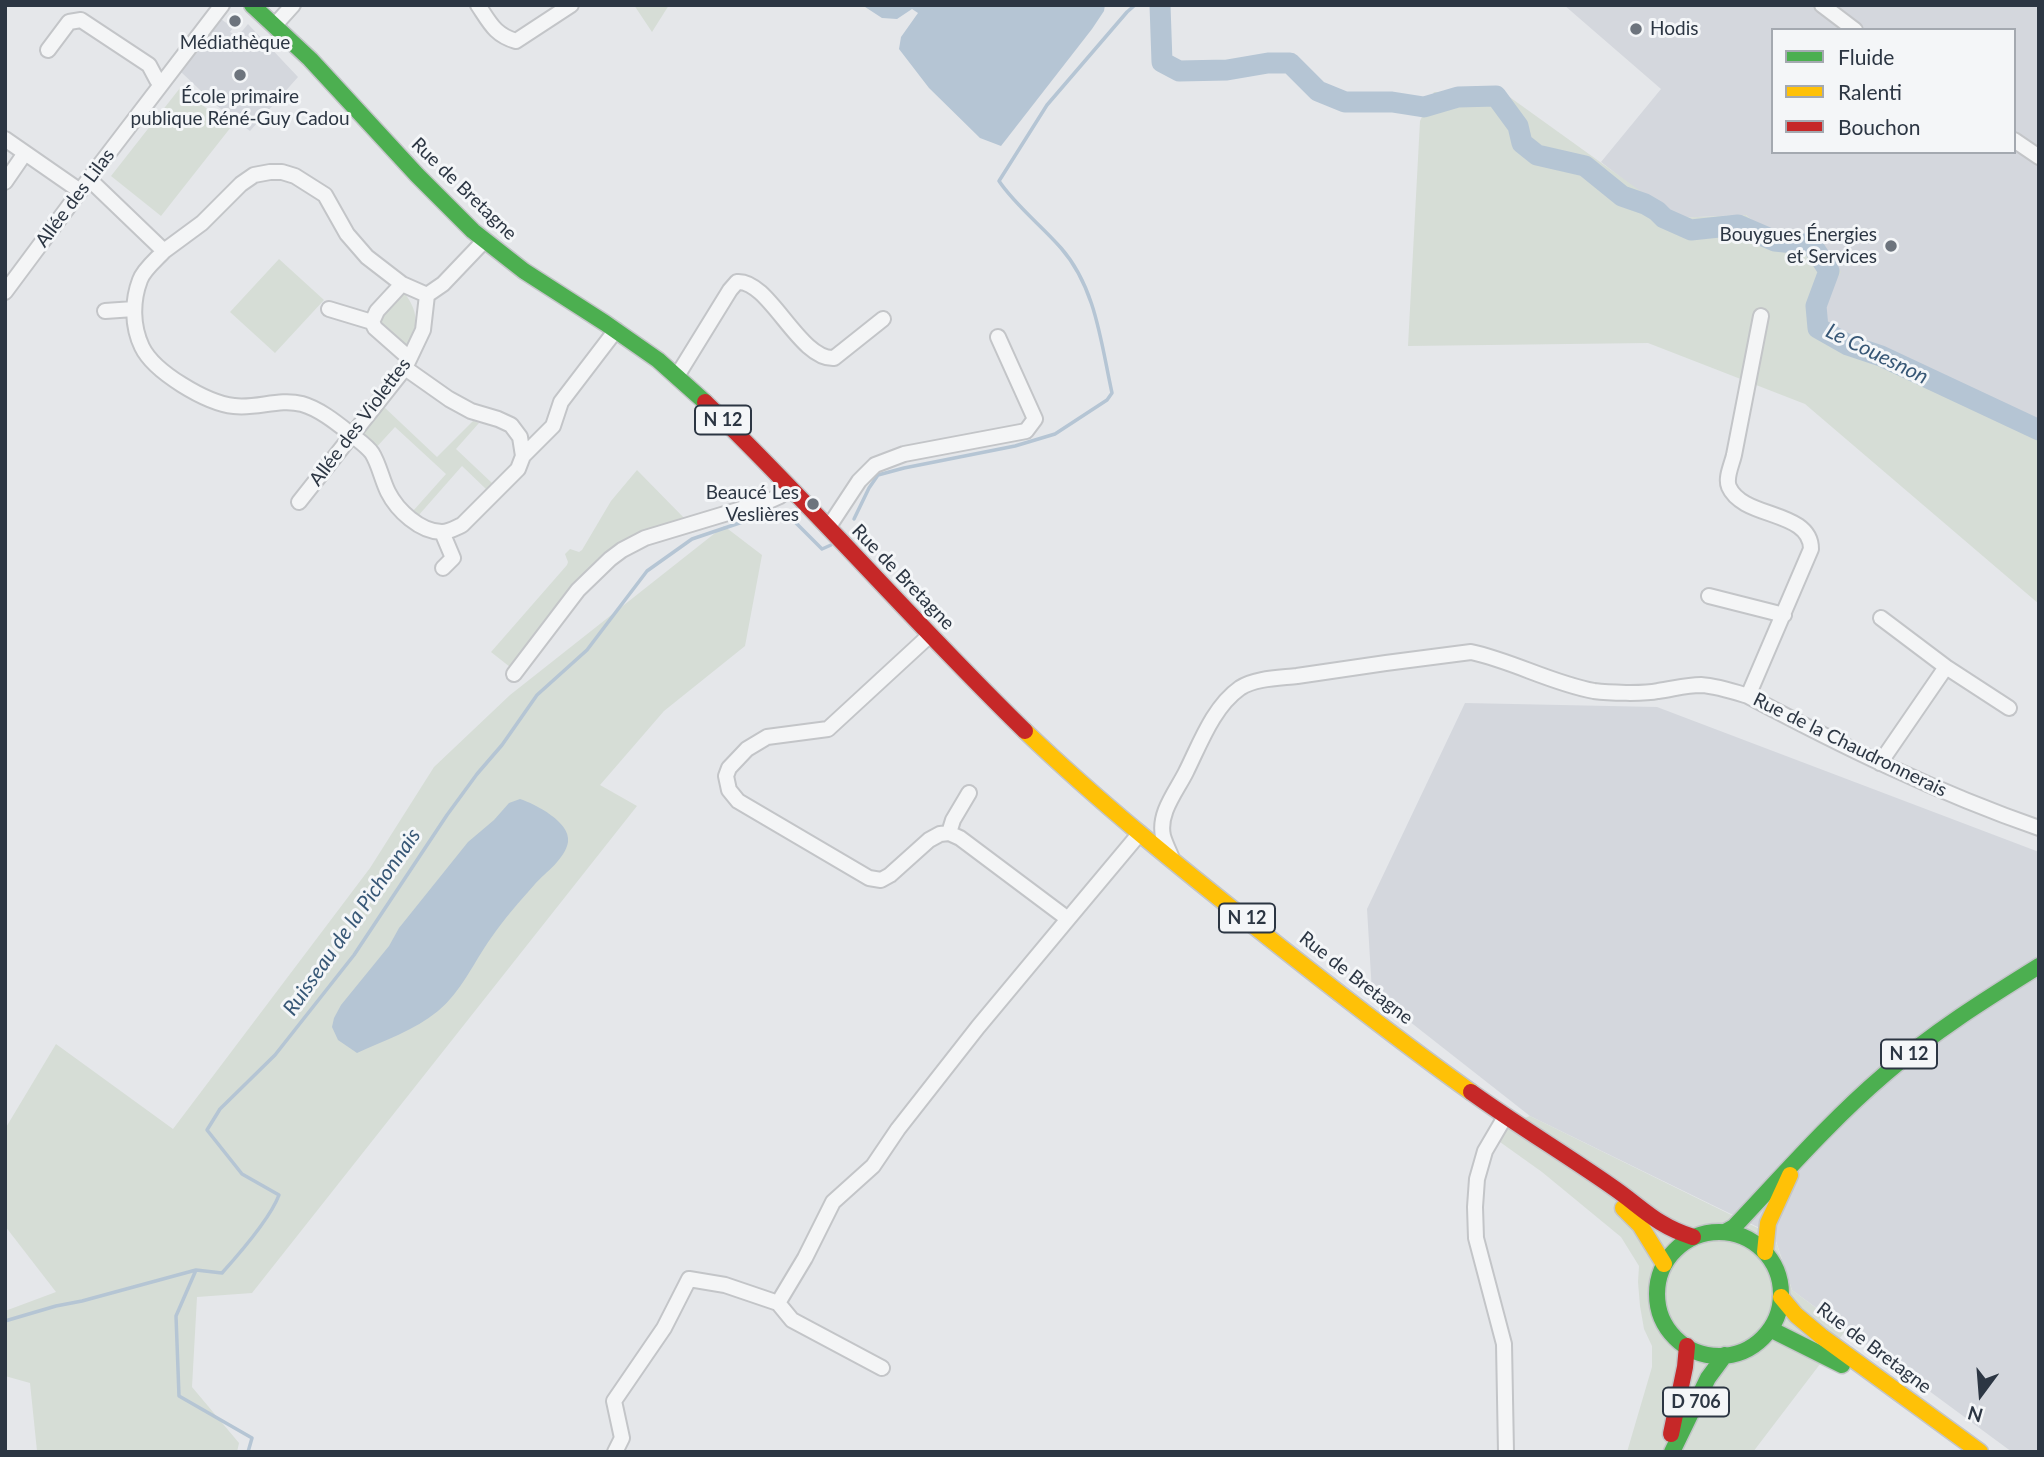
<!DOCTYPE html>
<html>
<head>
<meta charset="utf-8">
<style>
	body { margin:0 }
	#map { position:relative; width:2044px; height:1457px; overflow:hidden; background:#e5e7ea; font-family:Lato,sans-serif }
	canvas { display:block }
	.frame { position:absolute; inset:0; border:7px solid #2c3643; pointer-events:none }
	.legend { position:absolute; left:1771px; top:28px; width:245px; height:126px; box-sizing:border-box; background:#f4f6f8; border:2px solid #a4a9b0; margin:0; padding:9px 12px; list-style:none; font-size:21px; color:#2c3643 }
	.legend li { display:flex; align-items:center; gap:14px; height:35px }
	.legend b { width:35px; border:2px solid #a4a9b0 }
	.north { position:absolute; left:1946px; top:1359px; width:70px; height:70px; -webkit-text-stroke:5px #f4f6f8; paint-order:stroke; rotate:196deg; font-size:19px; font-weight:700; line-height:28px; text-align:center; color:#2c3643 }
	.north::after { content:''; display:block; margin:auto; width:24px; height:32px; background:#2c3643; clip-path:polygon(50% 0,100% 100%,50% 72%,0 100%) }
</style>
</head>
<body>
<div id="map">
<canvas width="2044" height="1457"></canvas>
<div class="frame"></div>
<ul class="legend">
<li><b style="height:9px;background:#4caf50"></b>Fluide</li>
<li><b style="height:9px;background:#ffc107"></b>Ralenti</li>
<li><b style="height:9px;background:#c62828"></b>Bouchon</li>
</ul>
<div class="north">N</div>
</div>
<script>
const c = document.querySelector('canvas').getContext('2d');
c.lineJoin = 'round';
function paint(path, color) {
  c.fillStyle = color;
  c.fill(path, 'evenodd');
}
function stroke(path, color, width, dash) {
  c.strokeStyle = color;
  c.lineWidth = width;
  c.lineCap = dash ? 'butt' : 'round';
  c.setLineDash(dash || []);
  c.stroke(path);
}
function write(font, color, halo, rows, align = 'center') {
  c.font = font + ' Lato,sans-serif';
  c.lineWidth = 6;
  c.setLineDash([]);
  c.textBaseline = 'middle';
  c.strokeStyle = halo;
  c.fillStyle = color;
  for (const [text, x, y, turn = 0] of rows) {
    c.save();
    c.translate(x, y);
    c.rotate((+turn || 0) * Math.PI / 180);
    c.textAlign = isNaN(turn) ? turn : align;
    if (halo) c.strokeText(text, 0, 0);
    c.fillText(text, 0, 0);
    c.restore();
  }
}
const built = new Path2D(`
	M 1564,5 L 2039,5 L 2039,423 L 1868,362 L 1857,341 L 1824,331 L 1813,319 L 1812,238 L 1775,240 L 1746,215 L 1673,218 L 1601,162 L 1661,89 ZM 1773,30 L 2014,30 L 2014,152 L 1773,152 Z
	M 221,19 L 233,28 L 230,32 L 238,36 L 248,24 L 298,77 L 250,131 L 217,106 L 181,72 Z
	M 1465,703 L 1657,707 L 2039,852 L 2039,1452 L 2012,1452 L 1792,1290 L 1774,1235 L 1530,1116 L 1372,992 L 1367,909 Z`);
const green = new Path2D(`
	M 634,5 L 669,5 L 652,32 Z
	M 180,88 L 231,127 L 161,216 L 111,176 Z
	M 1434,92 L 1504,93 L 1646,195 L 1673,218 L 1746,215 L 1775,240 L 1812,238 L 1841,272 L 1814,319 L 1824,331 L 1857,341 L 1868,362 L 2039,423 L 2039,604 L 1805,404 L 1648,343 L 1408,346 L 1420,121 Z
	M 279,259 L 324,300 L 275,353 L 230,312 Z
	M 403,291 C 419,312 419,324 407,348 L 378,326 L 377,319 Z
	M 383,406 L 437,457 L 473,421 L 479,423 L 456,449 L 492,483 L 486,489 L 462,466 L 418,516 L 413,511 L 446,474 L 395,427 L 373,451 L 363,437 L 364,433 Z
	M 637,470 L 688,522 L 643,534 L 560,604 L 510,667 L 491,652 L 567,565 L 568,562 L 565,554 L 570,549 L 579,552 L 582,550 L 611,501 Z
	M 724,526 L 762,555 L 745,646 L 664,711 L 600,785 L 637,806 L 252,1293 L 197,1297 L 192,1387 L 239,1443 L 237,1452 L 37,1451 L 30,1383 L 5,1376 L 5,1311 L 56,1292 L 5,1226 L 5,1129 L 56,1044 L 173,1129 L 370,868 L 434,767 L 510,695 Z
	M 1530,1116 L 1774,1236 L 1792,1290 L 1846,1330 L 1753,1452 L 1627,1452 L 1652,1367 L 1652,1346 L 1644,1329 L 1640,1306 L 1638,1282 L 1639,1266 L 1621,1237 L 1542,1172 L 1486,1132 Z`);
const water = new Path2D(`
	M 862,5 L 1105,5 L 1104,11 L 1092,29 L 1001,146 L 980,138 L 929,88 L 899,49 L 901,37 L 918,13 L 912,9 L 897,19 L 882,18 Z
	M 520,799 C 535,804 571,822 568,842 C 565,859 546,872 535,884 C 520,901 504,919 491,938 C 474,962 461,992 438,1011 C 415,1030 383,1041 357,1053 L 338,1040 L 332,1027 L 334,1018 L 341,1005 L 389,946 L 399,928 L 468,842 L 494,820 L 509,803 Z`);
const stream = new Path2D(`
	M 854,519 L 869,488 L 878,475 L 904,468 L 1015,446 L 1055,434 L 1107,400 L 1112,393 C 1101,343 1096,288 1061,248 C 1042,226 1015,205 999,181 L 1047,105 L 1127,12 L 1135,5
	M 196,1270 L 176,1316 L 179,1396 L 252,1438 L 248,1452
	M 5,1321 L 56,1306 L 82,1301 L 196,1270 L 222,1273 C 240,1253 270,1219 279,1195 L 242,1174 L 207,1130 L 220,1109 L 275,1055 L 354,955 L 447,815 L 477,774 L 502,745 L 537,695 L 587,650 L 647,571 L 692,539 L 778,510 L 792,519 L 822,549 L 831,545`);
const river = new Path2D(`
	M 1160,5 L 1162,62 L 1179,71 L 1227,70 L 1268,63 L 1290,63 L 1318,91 L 1345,102 L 1392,102 L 1424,107 L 1458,97 L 1496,96 L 1518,126 L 1522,143 L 1537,155 L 1585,166 L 1622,196 L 1645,204 L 1657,211 L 1664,218 L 1691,230 L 1738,225 L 1775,241 L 1812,245 L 1829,271 L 1816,306 L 1818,328 L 1848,345 L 1881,356 L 2039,430`);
const street = new Path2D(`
	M 478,5 C 490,23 495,35 516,41 L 571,5
	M 1822,5 L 1855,30
	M 275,25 L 293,5
	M 48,50 L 69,22 L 81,20 L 149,65 L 157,80 L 161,83
	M 5,139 L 80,191
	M 2014,140 L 2039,157
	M 89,179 L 164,251 C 157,259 144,269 140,280 C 132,301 132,326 142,347 C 154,372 206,403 234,406 C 257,409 279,398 302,404 C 320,409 338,424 352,435 C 358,440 367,446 372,453 C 379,464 382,480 388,492 C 397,510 420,532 442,532 C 449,532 455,528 462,525 L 518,469 L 523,456 L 520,437 L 511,425 L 498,419 L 471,411 L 449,399 L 405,368
	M 5,182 L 25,153
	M 164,251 L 202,223 L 241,184 L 254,175 L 270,172 L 282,172 L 295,176 L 325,195 L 347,234 L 367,257 L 402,284 L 427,295
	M 402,284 L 377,311 L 372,322 L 375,328 L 409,358
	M 5,292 L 89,179 L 222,5
	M 329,309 L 372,322
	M 105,311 L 134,309
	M 677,376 L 730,290 L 737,282 C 769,279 799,360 834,358 L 883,319
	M 523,456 L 553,426 L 561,402 L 616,330
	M 299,502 L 405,368 L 423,330 L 427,295 L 443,284 L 484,241
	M 828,528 L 859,481 L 875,465 L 904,454 L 1026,431 L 1035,419 L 998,337
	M 442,532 L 453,558 L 443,568
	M 1709,596 L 1784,615
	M 1881,618 L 1946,667 L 2009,708
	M 930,635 L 828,729 L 767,737 L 747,749 L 729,768 L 726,776 L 729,790 L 738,801 L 869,878 L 881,880 L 890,875 L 929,840 L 940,834 L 949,833 L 960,838 L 1068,919 L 1140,833
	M 514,674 L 578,590 L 610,559 L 622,550 L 645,538 L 771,500 L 780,496 L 789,487
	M 1748,696 L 1811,549 C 1811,510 1743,519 1729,487 C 1725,478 1732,464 1734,455 L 1761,316
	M 1880,763 L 1946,667
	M 949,833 L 953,820 L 969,793
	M 1171,856 C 1168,849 1165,843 1163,836 C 1158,813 1176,792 1186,772 C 1200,744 1213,707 1240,688 C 1255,678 1280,678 1297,676 C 1355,667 1413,659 1471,652 C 1513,661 1551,683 1594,691 C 1608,693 1644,694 1658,691 C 1673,689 1686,685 1701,685 C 1717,686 1732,691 1748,696 C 1842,746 1938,793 2039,828
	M 1504,1115 L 1502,1122 L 1485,1151 L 1477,1179 L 1475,1207 L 1476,1238 L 1504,1344 L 1506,1452
	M 778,1303 L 792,1320 L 882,1368
	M 615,1452 L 622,1438 L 614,1401 L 664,1328 L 689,1279 L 725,1285 L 778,1303 L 805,1258 L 833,1202 L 873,1166 L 898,1129 L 978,1027 L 1068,919`);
const fast = new Path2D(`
	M 252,5 L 310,59 L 417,175 L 473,231 L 524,271 L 605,323 L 658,360 L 705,402
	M 1725,1232 L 1734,1227 C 1783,1175 1831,1120 1885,1074 C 1933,1032 1986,999 2039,966
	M1657 1294a62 62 0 1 1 124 0a62 62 0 1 1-124 0Z
	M 1770,1329 L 1842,1365
	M 1672,1452 L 1708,1378 L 1725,1355`);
const slow = new Path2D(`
	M 1025,731 C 1100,803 1182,869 1264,934 C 1332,988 1401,1042 1471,1092
	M 1623,1208 L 1640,1225 L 1664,1264
	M 1765,1252 L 1768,1223 L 1790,1175
	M 1781,1297 L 1796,1315 L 1821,1336 L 1980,1452`);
const jam = new Path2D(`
	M 705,402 C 815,508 915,624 1025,731
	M 1471,1092 C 1517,1125 1565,1154 1611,1186 C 1642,1207 1655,1225 1693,1237
	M 1671,1434 L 1685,1367 L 1687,1346`);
const markers = [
	[235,21,7,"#6d747d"],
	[1636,29,7,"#6d747d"],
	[240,75,7,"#6d747d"],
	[1891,246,7,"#6d747d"],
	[813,504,7,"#6d747d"]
];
const shields = [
	[723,420,56],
	[1247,918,56],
	[1909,1054,56],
	[1696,1402,66]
];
const shieldNames = [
	["N 12",723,420],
	["N 12",1247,918],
	["N 12",1909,1054],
	["D 706",1696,1402]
];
const poiNames = [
	["Hodis",1650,29,"left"],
	["Médiathèque",235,43],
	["École primaire",240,97],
	["publique Réné-Guy Cadou",240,119],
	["Bouygues Énergies",1877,235,"right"],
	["et Services",1877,257,"right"],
	["Beaucé Les",799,493,"right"],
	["Veslières",799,515,"right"]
];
const streetNames = [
	["Rue de Bretagne",464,189,44],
	["Allée des Lilas",75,198,-53],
	["Allée des Violettes",360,422,-53],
	["Rue de Bretagne",903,577,46],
	["Rue de la Chaudronnerais",1850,745,26],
	["Rue de Bretagne",1356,978,38],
	["Rue de Bretagne",1874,1348,37]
];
const waterNames = [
	["Le Couesnon",1877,354,26],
	["Ruisseau de la Pichonnais",352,922,-55]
];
paint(built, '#d4d7dd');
paint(green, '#d6ddd6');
paint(water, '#b5c5d4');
stroke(stream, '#b5c5d4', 3.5);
stroke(river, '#b5c5d4', 21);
stroke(street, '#c3c5c8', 18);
stroke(fast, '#c3c5c8', 19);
stroke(slow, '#c3c5c8', 19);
stroke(jam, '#c3c5c8', 19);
stroke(street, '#f4f5f6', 14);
stroke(fast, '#4caf50', 16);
stroke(slow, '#ffc107', 16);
stroke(jam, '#c62828', 16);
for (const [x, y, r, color] of markers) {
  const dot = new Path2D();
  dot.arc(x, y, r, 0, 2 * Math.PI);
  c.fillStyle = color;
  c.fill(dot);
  stroke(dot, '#f4f6f8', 2.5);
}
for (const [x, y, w] of shields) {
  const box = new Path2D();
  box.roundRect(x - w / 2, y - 14.5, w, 29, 5);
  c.fillStyle = '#f4f6f8';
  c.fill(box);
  stroke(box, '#2c3643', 2);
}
write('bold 18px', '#2c3643', null, shieldNames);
write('19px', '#2c3643', '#f4f6f8', poiNames);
write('19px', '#2c3643', '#f4f6f8', streetNames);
write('italic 21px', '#375776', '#f4f6f8', waterNames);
</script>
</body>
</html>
